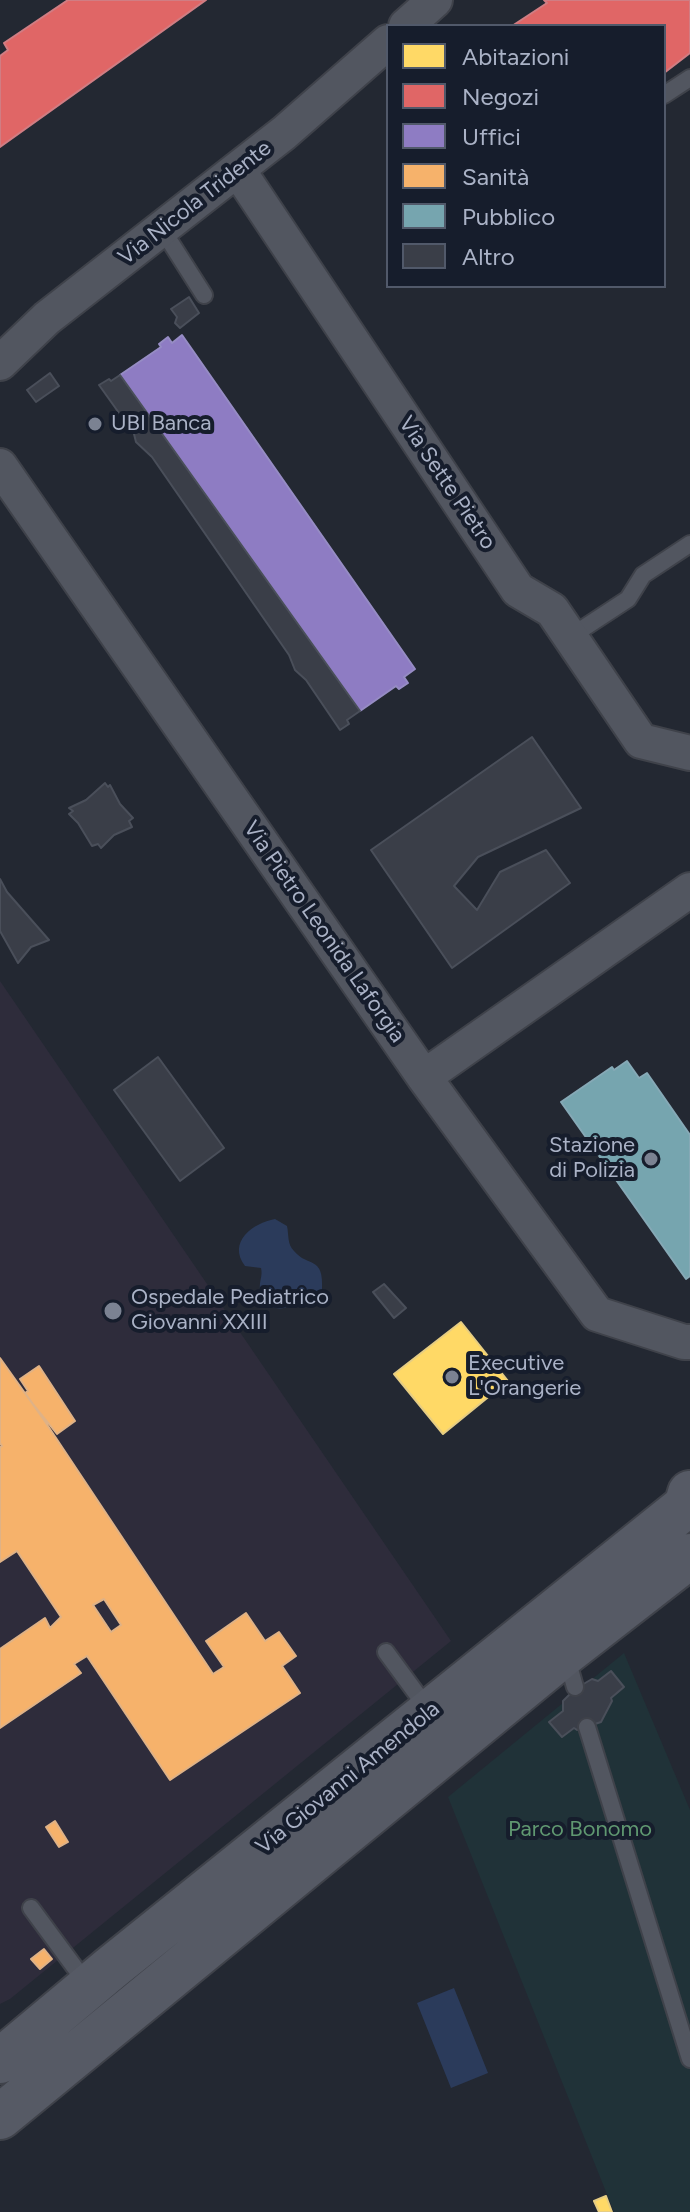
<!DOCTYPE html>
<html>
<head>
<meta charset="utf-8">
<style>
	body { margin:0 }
	#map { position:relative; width:690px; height:2212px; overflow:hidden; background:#232832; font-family:Figtree,sans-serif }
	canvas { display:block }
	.legend { position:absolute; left:386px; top:24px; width:280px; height:264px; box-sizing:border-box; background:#161d2c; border:2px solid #51596a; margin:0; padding:10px 14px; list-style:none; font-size:24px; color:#aab2c6 }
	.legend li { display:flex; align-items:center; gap:16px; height:40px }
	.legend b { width:40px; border:2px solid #51596a }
</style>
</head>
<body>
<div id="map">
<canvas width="690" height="2212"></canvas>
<ul class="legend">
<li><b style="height:22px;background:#ffd966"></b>Abitazioni</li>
<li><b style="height:22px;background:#e06666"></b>Negozi</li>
<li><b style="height:22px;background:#8e7cc3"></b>Uffici</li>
<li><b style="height:22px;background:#f6b26b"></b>Sanità</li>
<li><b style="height:22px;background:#76a5af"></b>Pubblico</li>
<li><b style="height:22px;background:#3a3e48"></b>Altro</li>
</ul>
</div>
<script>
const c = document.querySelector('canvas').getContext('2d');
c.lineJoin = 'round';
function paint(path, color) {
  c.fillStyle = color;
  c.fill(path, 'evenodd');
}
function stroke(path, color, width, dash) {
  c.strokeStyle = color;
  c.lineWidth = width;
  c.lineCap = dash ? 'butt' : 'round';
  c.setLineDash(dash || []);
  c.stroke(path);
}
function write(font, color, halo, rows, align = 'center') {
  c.font = font + ' Figtree,sans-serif';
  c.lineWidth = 8;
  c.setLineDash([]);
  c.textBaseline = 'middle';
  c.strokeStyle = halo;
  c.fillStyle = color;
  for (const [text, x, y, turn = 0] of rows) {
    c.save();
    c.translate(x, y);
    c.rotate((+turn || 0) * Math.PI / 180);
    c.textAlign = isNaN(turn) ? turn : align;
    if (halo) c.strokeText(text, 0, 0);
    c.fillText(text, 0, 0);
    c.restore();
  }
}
const medical = new Path2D(`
	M 0,981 L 451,1641 L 10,1999 L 0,2004 Z`);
const green = new Path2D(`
	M 624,1653 L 690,1810 L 690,2212 L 614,2212 L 448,1797 Z`);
const water = new Path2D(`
	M 275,1219 L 287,1226 C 289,1235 287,1244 294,1251 C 308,1268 324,1255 322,1290 C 314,1298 311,1295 301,1295 C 297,1298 295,1302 291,1305 C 277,1314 261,1304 260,1289 C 259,1281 263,1276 261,1268 L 245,1266 C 227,1242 253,1223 275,1219 Z
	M 454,1988 L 488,2073 L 451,2088 L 417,2003 Z`);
const homes = new Path2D(`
	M 461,1322 L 508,1381 L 443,1434 L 394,1374 Z
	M 606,2196 L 612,2212 L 599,2212 L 594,2201 Z`);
const shops = new Path2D(`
	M 68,0 L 206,0 L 0,147 L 0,56 L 8,50 L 4,43 Z
	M 544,0 L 690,0 L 690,53 L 664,73 L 664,26 L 512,26 L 547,3 Z`);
const offices = new Path2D(`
	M 182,335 L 415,669 L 404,677 L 408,683 L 399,689 L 396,686 L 360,711 L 120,375 L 161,347 L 159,344 L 168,337 L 172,343 Z`);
const health = new Path2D(`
	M 0,1358 L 44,1420 L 213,1674 L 224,1667 L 206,1641 L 246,1613 L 265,1641 L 279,1632 L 296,1656 L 282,1666 L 300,1693 L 170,1780 L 87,1656 L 74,1664 L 81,1673 L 0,1728 L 0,1649 L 45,1618 L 50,1628 L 61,1617 L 17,1551 L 0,1562 L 0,1447 L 2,1446 L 0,1443 ZM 104,1599 L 121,1625 L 111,1632 L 93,1605 Z
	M 39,1366 L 75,1421 L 57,1434 L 33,1404 L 25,1393 L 28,1391 L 20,1379 Z
	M 55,1821 L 68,1842 L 59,1847 L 46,1827 Z
	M 44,1949 L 52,1959 L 40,1969 L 31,1959 Z`);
const public = new Path2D(`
	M 627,1061 L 639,1078 L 647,1073 L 690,1135 L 690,1276 L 686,1279 L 561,1102 L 612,1067 L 614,1070 Z`);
const building = new Path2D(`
	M 189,297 L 199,313 L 180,328 L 175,323 L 177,317 L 171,309 Z
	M 50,373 L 59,386 L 36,402 L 27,390 Z
	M 120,375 L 360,711 L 347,720 L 349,724 L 340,730 L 306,680 L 295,670 L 289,655 L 152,457 L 136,442 L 134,434 L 99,385 L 109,379 L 111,381 Z
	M 532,737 L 581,808 L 478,857 L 454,886 L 477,910 L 500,872 L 546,850 L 570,883 L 452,968 L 371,850 Z
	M 105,783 L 108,787 L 110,785 L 120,804 L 133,818 L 129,821 L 132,827 L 114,835 L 101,848 L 98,844 L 92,846 L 78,823 L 69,814 L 73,811 L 69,808 L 86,800 Z
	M 0,879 L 7,892 L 49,940 L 31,947 L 18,963 L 0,931 Z
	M 158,1057 L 224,1148 L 180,1181 L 114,1090 Z
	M 384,1284 L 406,1308 L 394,1318 L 373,1292 Z
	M 611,1671 L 624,1687 L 611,1698 L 612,1701 L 601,1722 L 577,1730 L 574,1728 L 562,1737 L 549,1722 L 563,1711 L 563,1701 L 575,1689 L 592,1679 L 598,1681 Z`);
const lane = new Path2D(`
	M 664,95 L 690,78
	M 162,229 L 204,295
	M 570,637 L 628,599 L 643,575 L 690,544
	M 386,1652 L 430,1712
	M 566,1655 L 575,1687
	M 587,1727 L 690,2059
	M 31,1908 L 87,1984`);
const street = new Path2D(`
	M 406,26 L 435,0
	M 238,170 L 518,590 L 552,610 L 641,741 L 690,753
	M 0,363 L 47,318 L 284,133 L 388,42
	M 0,466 L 424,1077 L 597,1314 L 684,1342 L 690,1342
	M 424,1077 L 690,890`);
const secondary = new Path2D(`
	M 0,2061 L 111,1968 L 686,1506 L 690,1493
	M 0,2117 L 565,1653 L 690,1556`);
const markers = [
	[95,424,8,"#7b8292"],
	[651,1159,8,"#7b8292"],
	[113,1311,10,"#7b8292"],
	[452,1377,8,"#7b8292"]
];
const streetNames = [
	["Via Nicola Tridente",195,203,-38],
	["Via Sette Pietro",447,483,56],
	["Via Pietro Leonida Laforgia",324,932,55],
	["Via Giovanni Amendola",348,1778,-39]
];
const poiNames = [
	["UBI Banca",111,424],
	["Stazione",635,1146,"right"],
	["di Polizia",635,1171,"right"],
	["Ospedale Pediatrico",131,1298],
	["Giovanni XXIII",131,1323],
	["Executive",468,1364],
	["L'Orangerie",468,1389]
];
const parkNames = [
	["Parco Bonomo",580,1830]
];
paint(medical, '#2e2c3b');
paint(green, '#203238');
paint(water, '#2b3b5b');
paint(homes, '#ffd966');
stroke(homes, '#e6cd83', 2);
paint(shops, '#e06666');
stroke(shops, '#d07d83', 2);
paint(offices, '#8e7cc3');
stroke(offices, '#968cc4', 2);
paint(health, '#f6b26b');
stroke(health, '#dfb286', 2);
paint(public, '#76a5af');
stroke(public, '#86a9b6', 2);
paint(building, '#3a3e48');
stroke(building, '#4a4f5a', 2);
stroke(lane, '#3f424a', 20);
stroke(street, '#3f424a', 38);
stroke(secondary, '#3f424a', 48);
stroke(lane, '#525660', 16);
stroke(street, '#525660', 34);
stroke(secondary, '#565a65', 44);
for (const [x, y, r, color] of markers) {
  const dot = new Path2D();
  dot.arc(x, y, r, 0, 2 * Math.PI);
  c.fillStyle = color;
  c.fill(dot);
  stroke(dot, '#161d2c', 3);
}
write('22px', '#aab2c6', '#161d2c', streetNames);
write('22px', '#aab2c6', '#161d2c', poiNames, 'left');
write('22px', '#609871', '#161d2c', parkNames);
</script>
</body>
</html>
